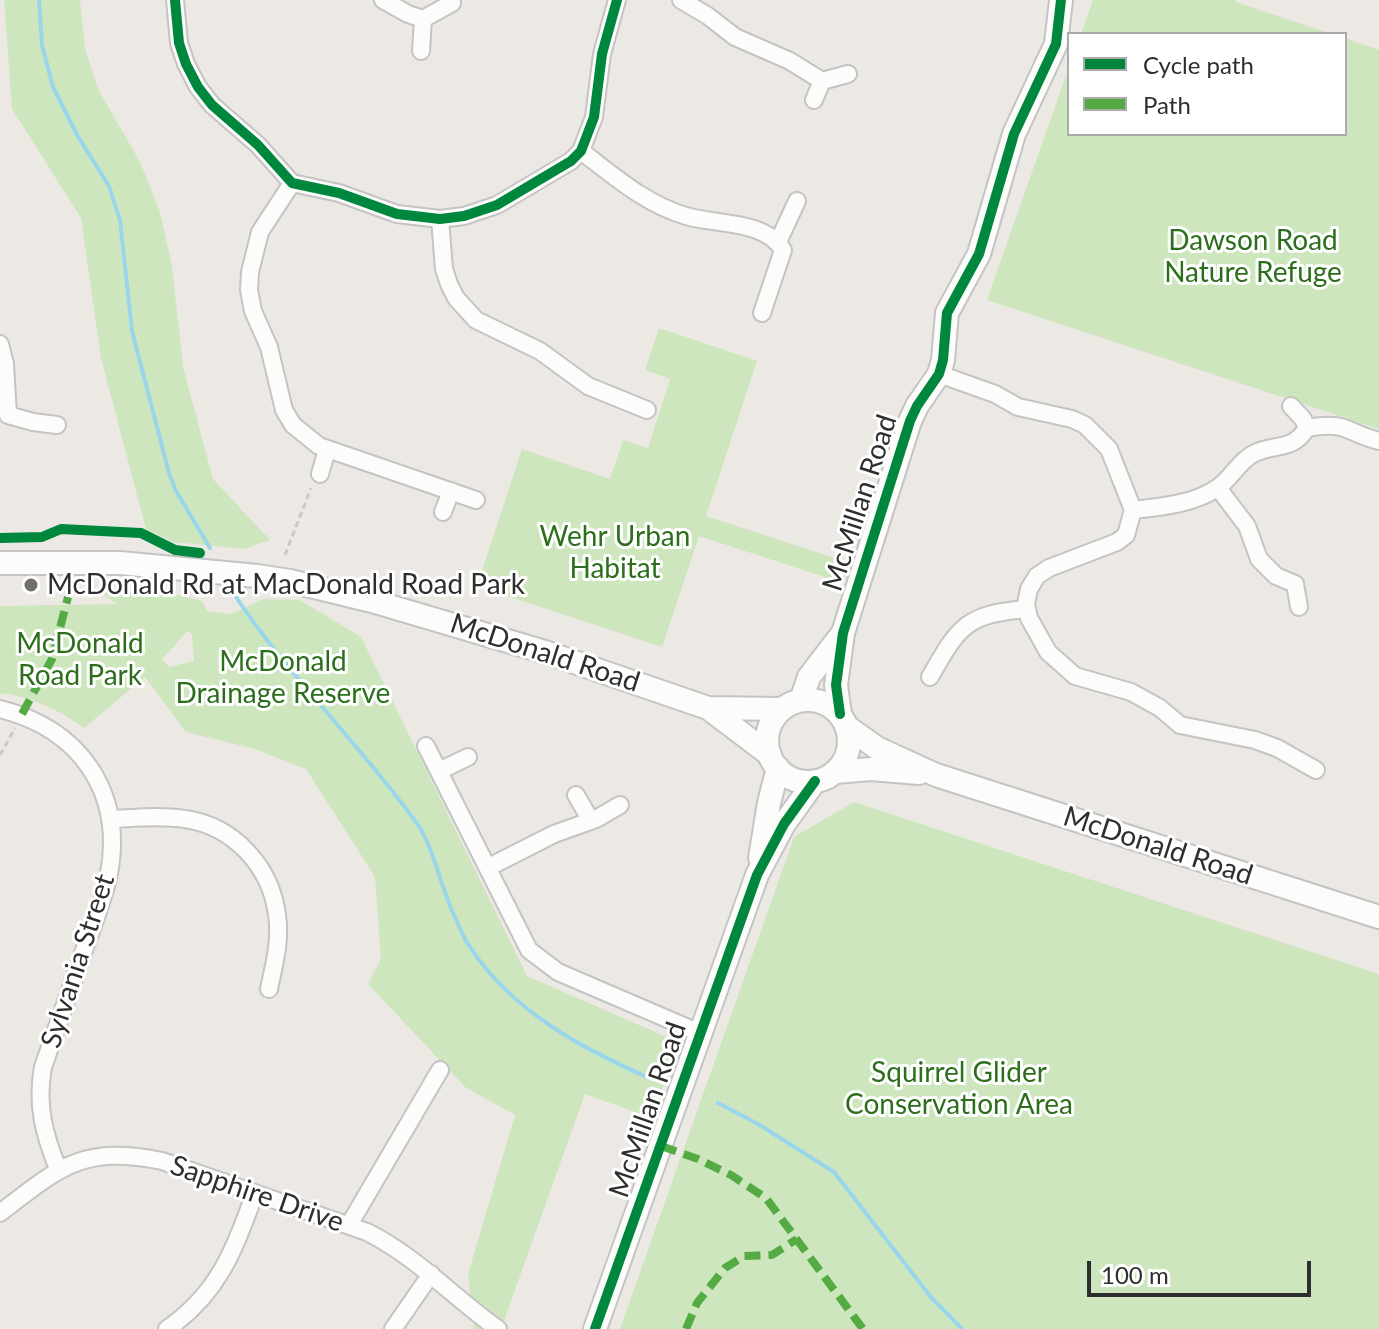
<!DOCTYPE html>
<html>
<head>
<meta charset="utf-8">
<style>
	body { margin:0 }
	#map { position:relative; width:1379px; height:1329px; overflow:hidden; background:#ece8e4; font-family:Lato,sans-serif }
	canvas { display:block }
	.legend { position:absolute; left:1067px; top:32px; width:280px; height:104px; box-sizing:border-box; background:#fff; border:2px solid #ababab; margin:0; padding:10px 14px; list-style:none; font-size:24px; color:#2e2e2e }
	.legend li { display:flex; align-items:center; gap:16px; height:40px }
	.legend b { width:40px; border:2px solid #ababab }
	.scale { position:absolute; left:1087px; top:1261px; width:224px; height:36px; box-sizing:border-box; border:4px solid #2e2e2e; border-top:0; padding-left:10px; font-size:24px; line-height:28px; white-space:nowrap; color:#2e2e2e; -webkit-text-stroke:6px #fff; paint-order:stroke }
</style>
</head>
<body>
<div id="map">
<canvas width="1379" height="1329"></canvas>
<ul class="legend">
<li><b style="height:10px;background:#00873e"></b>Cycle path</li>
<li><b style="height:10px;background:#54ab44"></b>Path</li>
</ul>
<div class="scale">100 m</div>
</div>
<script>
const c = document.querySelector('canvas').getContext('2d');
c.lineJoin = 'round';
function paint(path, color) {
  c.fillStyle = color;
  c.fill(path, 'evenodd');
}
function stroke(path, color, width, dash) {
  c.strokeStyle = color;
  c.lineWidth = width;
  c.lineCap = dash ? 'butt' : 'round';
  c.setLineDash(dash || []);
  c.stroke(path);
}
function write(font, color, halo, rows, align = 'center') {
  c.font = font + ' Lato,sans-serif';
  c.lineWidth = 6;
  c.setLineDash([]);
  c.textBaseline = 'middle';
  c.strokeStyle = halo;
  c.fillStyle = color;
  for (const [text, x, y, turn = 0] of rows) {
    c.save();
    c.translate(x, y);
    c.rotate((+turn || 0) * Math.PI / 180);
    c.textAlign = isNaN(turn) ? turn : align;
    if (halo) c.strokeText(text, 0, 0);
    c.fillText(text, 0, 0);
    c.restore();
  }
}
const green = new Path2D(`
	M 4,0 L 80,0 L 85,48 L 98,89 L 140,162 L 160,212 L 172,266 L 183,367 L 213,479 L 270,540 L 244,549 L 173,542 L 146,529 L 101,358 L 81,218 L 12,109 Z
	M 1093,0 L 1236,0 L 1236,2 L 1332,34 L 1081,34 Z
	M 1345,38 L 1379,50 L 1379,429 L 987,300 L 1069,67 L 1069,134 L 1345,134 Z
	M 659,328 L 757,361 L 706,516 L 850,563 L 843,583 L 699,536 L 662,647 L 477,586 L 522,449 L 610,479 L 623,440 L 648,448 L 670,379 L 645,370 Z
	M 95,589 L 167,592 L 202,601 L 207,611 L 231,614 L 264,599 L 300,600 L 361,637 L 527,976 L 678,1042 L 652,1118 L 585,1094 L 501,1329 L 474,1329 L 468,1274 L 515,1115 L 465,1087 L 368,984 L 381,959 L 375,877 L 306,769 L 255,749 L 186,732 L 145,677 L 84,728 C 58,709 32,697 0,693 L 0,606 L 117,604 ZM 188,631 L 192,634 L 194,661 L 169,667 L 162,659 Z
	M 854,802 L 1379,974 L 1379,1329 L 620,1329 L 794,837 Z`);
const stream = new Path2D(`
	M 39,0 L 42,45 L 53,87 L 77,135 L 109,186 L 120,220 L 132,331 L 169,473 L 176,491 L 210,548
	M 236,597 C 290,678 361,745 418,825 C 434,849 441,888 454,915 C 459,925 463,938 470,947 C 512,1011 581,1048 649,1078
	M 718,1103 L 758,1124 L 834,1172 L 930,1296 L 962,1329`);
const path = new Path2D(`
	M 0,538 L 42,537 L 61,529 L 141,533 L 171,548
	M 285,555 L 311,488
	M 0,755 L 15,728`);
const street = new Path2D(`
	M 175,0 L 179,43 L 186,64 L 198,87 L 212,105 L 258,145 L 292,183 L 339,193 L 397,214 L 440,219 L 464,216 L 497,205 L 571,161 L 581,151 L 594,117 L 602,54 L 617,0
	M 383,0 L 408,14 L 423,19 L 452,3
	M 681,0 L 708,16 L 735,37 L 790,61 L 822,81 L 848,74
	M 421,51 L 423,19
	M 814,100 L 822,81
	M 581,151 C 614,176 645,204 686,216 C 716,225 765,220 783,250 L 762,313
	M 292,183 L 260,232 L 250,272 L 249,290 L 253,311 L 269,347 L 284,410 L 293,425 L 319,446 L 476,500
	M 440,219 L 444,269 L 449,284 L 456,298 L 476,320 L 540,351 L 588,386 L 647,410
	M 778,242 L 797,201
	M 0,344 L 5,364 L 8,415 L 33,422 L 57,425
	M 939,374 L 995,394 L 1018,407 L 1072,419 L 1085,425 L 1109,449 L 1133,510
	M 1291,406 L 1303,419 L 1307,428
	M 320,474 L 327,450
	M 1218,488 L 1247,526 L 1259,559 L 1276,576 L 1295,584 L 1299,607
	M 1133,510 L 1126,535 L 1117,542 L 1049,568 L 1037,576 L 1029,589 L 1026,604 L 1029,618 L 1048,652 L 1075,676 L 1131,692 L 1160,708 L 1180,725 L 1255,740 L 1277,748 L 1316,770
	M 1133,510 C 1160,507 1194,504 1217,488 C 1231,479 1238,462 1253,454 C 1275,442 1291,453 1307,428 C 1349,421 1344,432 1379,441
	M 443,512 L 451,491
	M 930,677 C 959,626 966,614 1027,609
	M 0,709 C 80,729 124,792 109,874 C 103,902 91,930 82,956 C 69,993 56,1030 43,1067 C 36,1105 44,1134 58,1169
	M 426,746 L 529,950 L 558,972 L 700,1033
	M 439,771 L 468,757
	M 576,795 L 591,821
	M 110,819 C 135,818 161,815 185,819 C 234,826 271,867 277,915 C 281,940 274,965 269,989
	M 489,867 L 554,834 L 596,819 L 620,805
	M 0,1213 C 60,1167 82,1145 162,1161 L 367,1232 C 417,1257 453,1297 498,1329
	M 349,1225 L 440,1070
	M 167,1329 C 219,1293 234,1250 255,1193
	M 393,1329 L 431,1274`);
const secondary = new Path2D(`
	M 0,563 L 120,563 L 257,576 L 290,581 L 372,601 L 545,652 L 708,708 L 770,755
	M 801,700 L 809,677 L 842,634
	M767 741a41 41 0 1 1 82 0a41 41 0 1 1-82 0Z
	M 709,708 L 782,709
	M 840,714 L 836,685 L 843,633 L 910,421 L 917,406 L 939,374 L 943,360 L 947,313 L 979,254 L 1014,134 L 1056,44 L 1061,0
	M 846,726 L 877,748 L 936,775 L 1379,917
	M 835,772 L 871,769 L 919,773
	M 760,858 L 769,803 L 778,768
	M 595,1329 L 757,875 L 784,824 L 815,781`);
const quiet = new Path2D(`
	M 22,714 L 52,659 L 68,597
	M 661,1146 L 698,1159 L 731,1175 L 766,1198 L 863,1329
	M 686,1329 L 697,1303 L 725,1268 L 744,1256 L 772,1255 L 797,1239`);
const cycleway = new Path2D(`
	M 175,0 L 179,43 L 186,64 L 198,87 L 212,105 L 258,145 L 292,183 L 339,193 L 397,214 L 440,219 L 464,216 L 497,205 L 571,161 L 581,151 L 594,117 L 602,54 L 617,0
	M 0,538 L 42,537 L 61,529 L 141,533 L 175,550 L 200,553
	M 840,714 L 836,685 L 843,633 L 910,421 L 917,406 L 939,374 L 943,360 L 947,313 L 979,254 L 1014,134 L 1056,44 L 1061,0
	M 595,1329 L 757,875 L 784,824 L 815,781`);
const markers = [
	[31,585,8,"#706f6e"]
];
const parkNames = [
	["Dawson Road",1253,241],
	["Nature Refuge",1253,273],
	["Wehr Urban",615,537],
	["Habitat",615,569],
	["McDonald",80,644],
	["Road Park",80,676],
	["McDonald",283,662],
	["Drainage Reserve",283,694],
	["Squirrel Glider",959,1073],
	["Conservation Area",959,1105]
];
const streetNames = [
	["McMillan Road",860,503,-72],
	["McDonald Road",545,653,18],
	["McDonald Road",1158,846,18],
	["Sylvania Street",78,961,-72],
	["McMillan Road",648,1110,-71],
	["Sapphire Drive",257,1194,19]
];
const poiNames = [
	["McDonald Rd at MacDonald Road Park",47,585]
];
paint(green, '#cee6be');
stroke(stream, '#99d6ec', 4);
stroke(street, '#c5c4c5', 20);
stroke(secondary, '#c5c4c5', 26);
stroke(path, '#c9c9c8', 3, [6, 4]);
stroke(street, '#fcfcfb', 16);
stroke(secondary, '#fcfcfb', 22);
stroke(quiet, '#54ab44', 8, [16, 8]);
stroke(cycleway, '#00873e', 10);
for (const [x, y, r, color] of markers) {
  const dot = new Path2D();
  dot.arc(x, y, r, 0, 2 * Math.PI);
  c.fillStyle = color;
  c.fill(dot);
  stroke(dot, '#fff', 3);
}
write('28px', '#2c6e1b', '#fff', parkNames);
write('28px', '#2e2e2e', '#fff', streetNames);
write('28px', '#2e2e2e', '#fff', poiNames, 'left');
</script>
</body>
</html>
